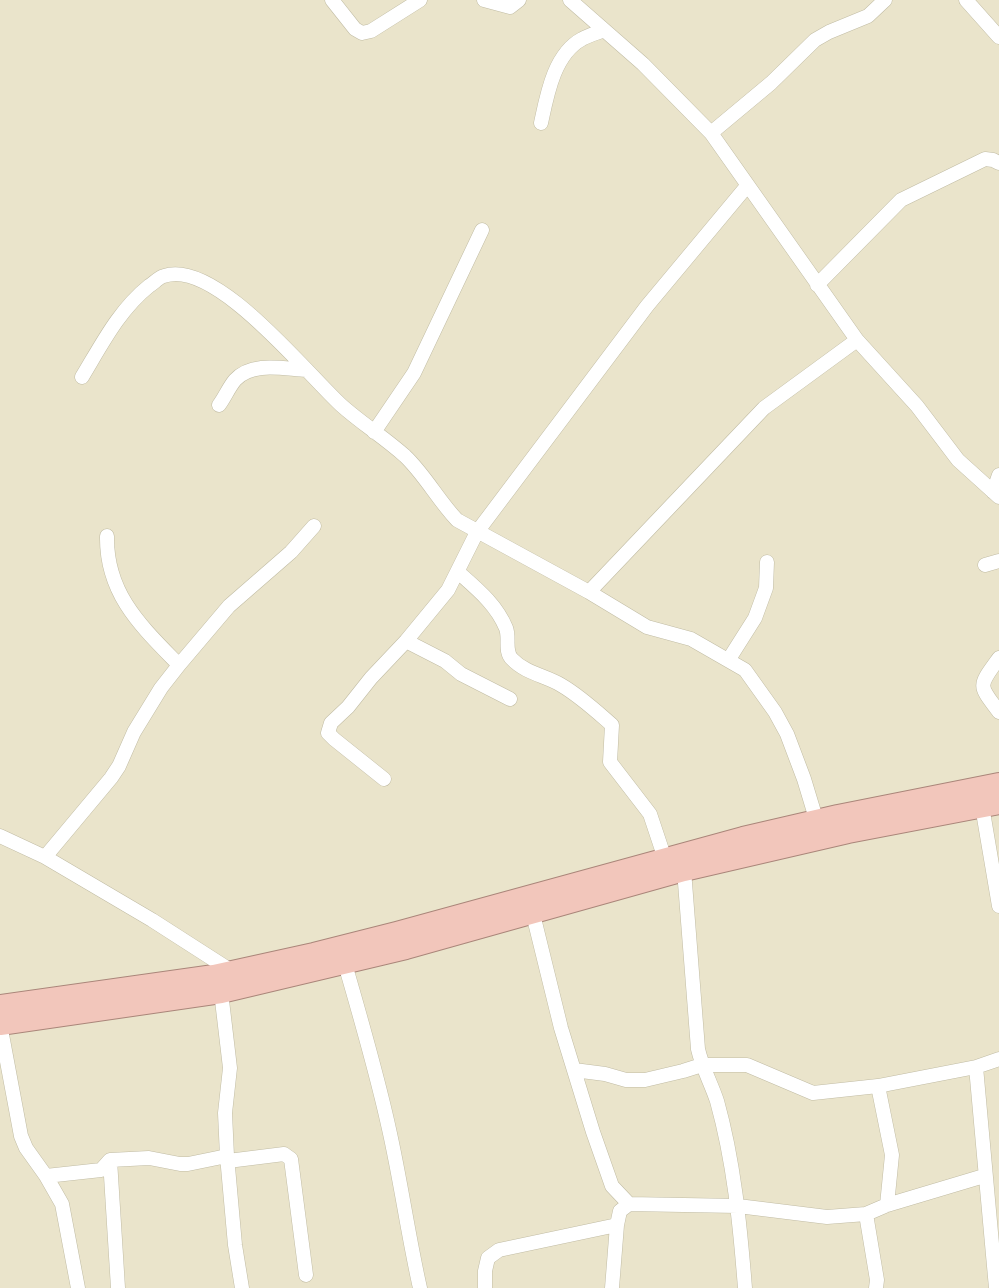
<!DOCTYPE html>
<html>
<head>
<meta charset="utf-8">
<style>
	body { margin:0 }
	canvas { display:block; background:#eae4cb }
</style>
</head>
<body>
<canvas width="999" height="1288"></canvas>
<script>
const c = document.querySelector('canvas').getContext('2d');
c.lineJoin = 'round';
function stroke(path, color, width, dash) {
  c.strokeStyle = color;
  c.lineWidth = width;
  c.lineCap = dash ? 'butt' : 'round';
  c.setLineDash(dash || []);
  c.stroke(path);
}
const minor = new Path2D(`
	M 332,0 L 355,29 L 362,33 L 371,31 L 420,0
	M 484,0 L 510,7 L 519,0
	M 570,0 L 643,64 L 711,133 L 857,340 L 917,406 L 958,460 L 999,497
	M 966,0 L 999,37
	M 541,123 C 547,95 554,54 582,39 C 589,35 597,33 604,30
	M 711,133 L 771,83 L 815,40 L 829,32 L 868,16 L 885,0
	M 817,285 L 901,200 L 985,159 L 993,160 L 999,163
	M 82,377 C 102,344 119,310 149,286 C 154,283 159,277 164,276 C 215,258 306,373 341,405 C 361,423 385,438 405,456 C 425,475 438,500 457,520 L 589,592 L 647,627 L 691,639 L 745,670 L 775,712 L 787,734 L 804,779 L 817,822
	M 219,405 C 225,397 229,387 235,380 C 252,361 284,369 306,370
	M 374,432 L 414,373 L 482,230
	M 993,492 L 999,475
	M 107,536 C 106,594 141,626 179,665
	M 985,565 L 999,561
	M 458,572 C 477,589 496,604 506,628 C 510,638 504,651 512,659 C 525,673 546,676 561,685 C 580,696 596,711 612,725 L 610,762 L 650,814 L 665,859
	M 589,592 L 764,408 L 857,340
	M 406,641 L 445,661 L 461,674 L 510,699
	M 999,658 C 978,687 978,684 999,712
	M 729,659 L 755,618 L 766,588 L 767,562
	M 384,779 L 334,739 L 328,733 L 331,723 L 348,707 L 371,678 L 406,641 L 448,590 L 477,532 L 647,306 L 747,186
	M 982,806 L 999,906
	M 0,836 L 45,857 L 152,920 L 233,972
	M 45,857 L 111,778 L 119,766 L 134,732 L 161,688 L 179,665 L 229,606 L 291,552 L 314,526
	M 684,870 L 698,1049 C 702,1067 711,1083 717,1101 C 734,1162 740,1225 745,1288
	M 531,906 L 561,1028 L 593,1132 L 612,1186 L 629,1204
	M 345,964 C 361,1019 377,1074 389,1129 C 401,1182 408,1235 420,1288
	M 221,992 L 230,1068 L 225,1113 L 227,1156 L 235,1245 L 242,1288
	M 0,1024 L 21,1136 L 26,1148 L 46,1176 L 62,1204 L 78,1288
	M 976,1067 L 996,1288
	M 574,1070 L 605,1074 L 626,1080 L 645,1080 L 683,1071 L 702,1065 L 747,1065 L 813,1093 L 878,1086 L 976,1067 L 999,1059
	M 878,1086 L 892,1155 L 887,1205
	M 110,1160 L 118,1288
	M 228,1161 L 284,1154 L 291,1159 L 306,1275
	M 46,1176 L 101,1170 L 110,1160 L 149,1158 L 180,1164 L 188,1164 L 227,1156
	M 866,1214 L 877,1280 L 876,1288
	M 485,1288 L 485,1271 L 488,1258 L 499,1250 L 617,1225
	M 612,1288 L 617,1225 L 620,1211 L 629,1204 L 738,1206 L 827,1217 L 866,1214 L 887,1205 L 984,1176`);
const trunk = new Path2D(`
	M 0,1006 L 214,976 L 314,954 L 397,933 L 743,838 L 838,816 L 999,784
	M 0,1024 L 221,992 L 406,948 L 684,870 L 848,832 L 999,803`);
stroke(minor, '#c1bca4', 15);
stroke(trunk, '#aa867a', 24);
stroke(minor, '#fff', 14);
stroke(trunk, '#f2c6bb', 22);
</script>
</body>
</html>
